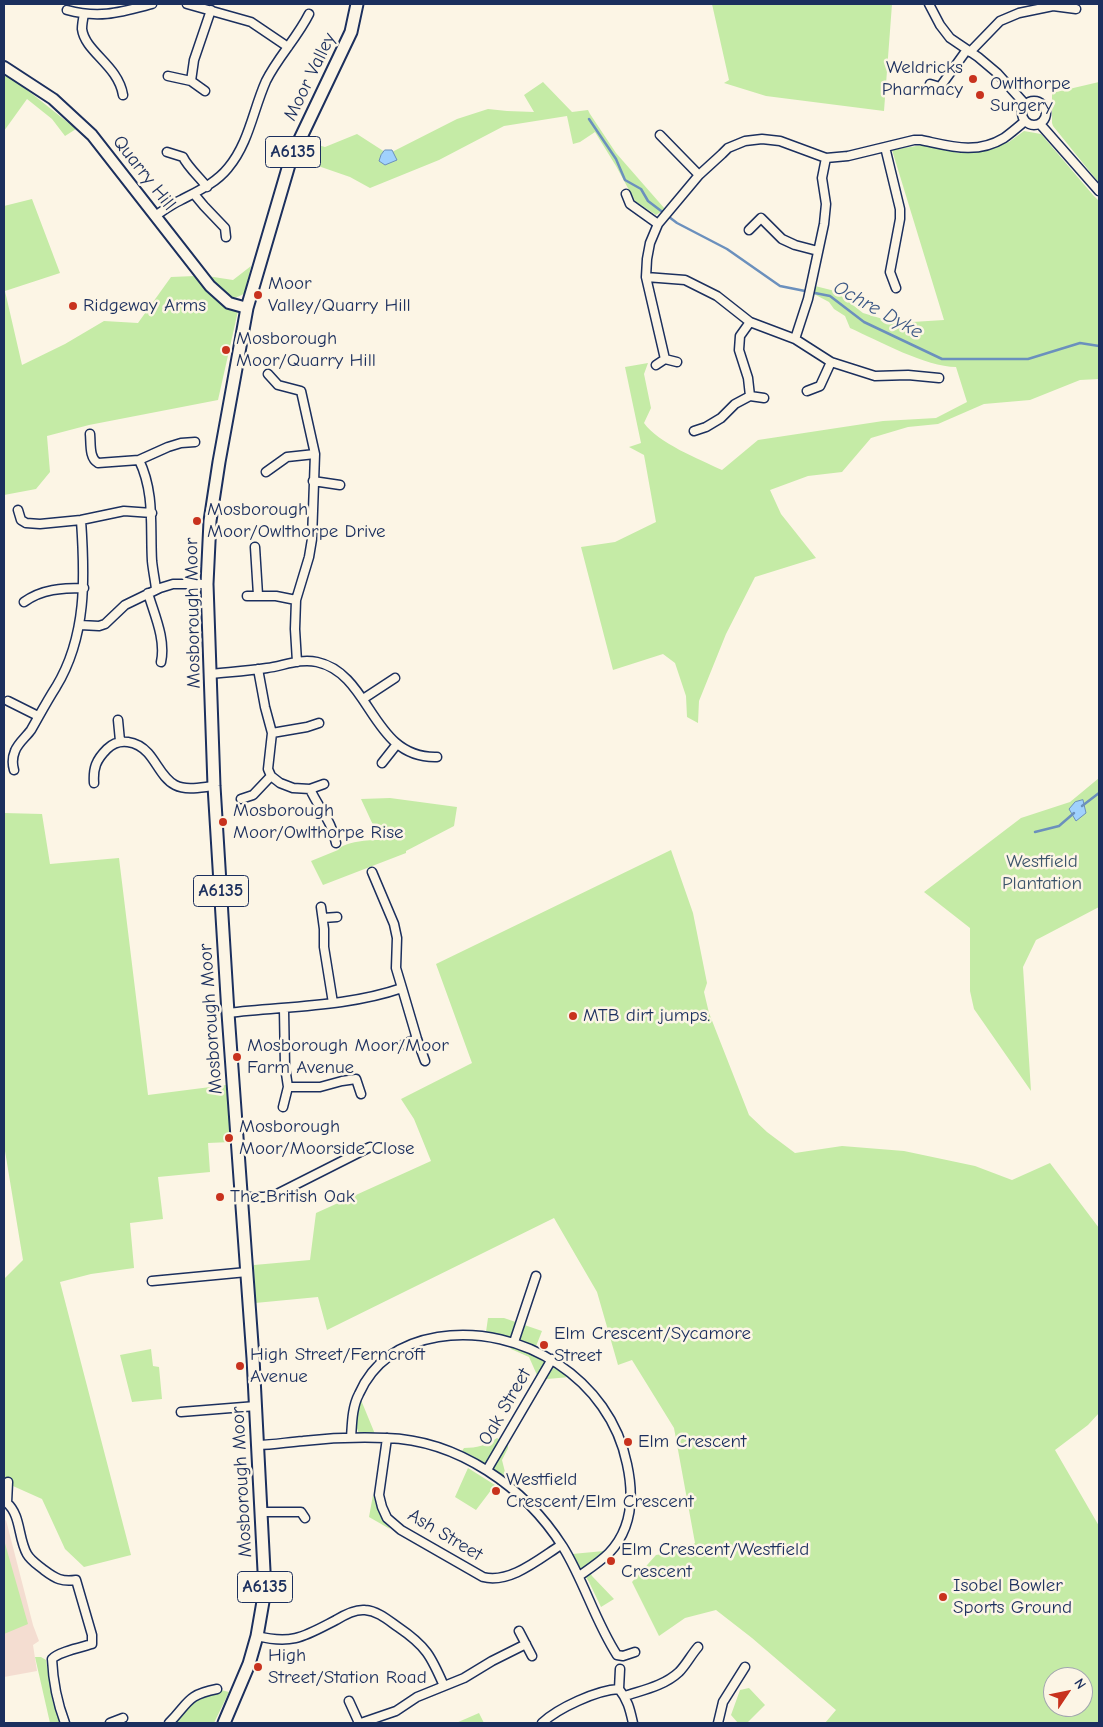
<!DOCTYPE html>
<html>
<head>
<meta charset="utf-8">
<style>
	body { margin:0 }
	#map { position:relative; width:1103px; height:1727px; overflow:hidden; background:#fcf5e5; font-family:"Comic Neue",sans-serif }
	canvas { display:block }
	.frame { position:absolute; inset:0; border:5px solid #1b2f5e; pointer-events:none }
	.north { position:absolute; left:1043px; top:1667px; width:50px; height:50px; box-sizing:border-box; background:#fcf5e5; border:1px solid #a2a6af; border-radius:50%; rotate:56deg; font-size:14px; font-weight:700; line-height:20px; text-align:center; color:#1b2f5e }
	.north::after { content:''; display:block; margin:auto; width:18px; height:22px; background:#c8321e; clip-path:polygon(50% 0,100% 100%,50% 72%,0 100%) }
</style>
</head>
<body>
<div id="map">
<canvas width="1103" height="1727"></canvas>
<div class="frame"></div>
<div class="north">N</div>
</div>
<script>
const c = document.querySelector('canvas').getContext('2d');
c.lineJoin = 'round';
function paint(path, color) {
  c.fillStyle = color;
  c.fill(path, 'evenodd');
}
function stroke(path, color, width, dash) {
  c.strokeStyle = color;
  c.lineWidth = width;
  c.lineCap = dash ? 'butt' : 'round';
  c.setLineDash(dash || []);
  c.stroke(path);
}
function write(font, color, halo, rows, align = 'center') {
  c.font = font + ' "Comic Neue",sans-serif';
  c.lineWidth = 5;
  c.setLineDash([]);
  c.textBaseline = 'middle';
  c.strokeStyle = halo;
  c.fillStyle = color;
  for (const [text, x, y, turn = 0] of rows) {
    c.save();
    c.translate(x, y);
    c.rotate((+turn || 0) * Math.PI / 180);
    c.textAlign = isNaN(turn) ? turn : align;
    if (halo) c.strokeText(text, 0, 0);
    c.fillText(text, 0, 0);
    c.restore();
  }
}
const built = new Path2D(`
	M 6,1520 L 33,1625 L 39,1641 L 33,1645 L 37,1671 L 4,1677 L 4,1521 Z`);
const green = new Path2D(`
	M 712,4 L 892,4 L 884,111 L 766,96 L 724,83 L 729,80 Z
	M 4,74 L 26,89 L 76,129 L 65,136 L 52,119 L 27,99 L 4,131 Z
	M 543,82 L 572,112 L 588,110 L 590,114 L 616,153 L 665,209 L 656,215 L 635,201 L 616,166 L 595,132 L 580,142 L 573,144 L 567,116 L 504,126 L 439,160 L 370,188 L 350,177 L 298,159 L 303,141 L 325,147 L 357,134 L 388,154 L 457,119 L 488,109 L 507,111 L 534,112 L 524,95 Z
	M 1099,82 L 1099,183 L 1053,126 L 1052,123 L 1052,93 Z
	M 1024,131 L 1041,134 L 1093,195 L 1099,201 L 1099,379 L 1080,380 L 1030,400 L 984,404 L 938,424 L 908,427 L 871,438 L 842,472 L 808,476 L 770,490 L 781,514 L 816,558 L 755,577 L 726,634 L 699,701 L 698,723 L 687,717 L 686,696 L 675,663 L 663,654 L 613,670 L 581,547 L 615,542 L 656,522 L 644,455 L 629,447 L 641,443 L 625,367 L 648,363 L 644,374 L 651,408 L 644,423 C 658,443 699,459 722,470 L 758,440 L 883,421 L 936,418 L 967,402 L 956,367 C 926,367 879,341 850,328 L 845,316 L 834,309 L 829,302 L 814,294 L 815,286 L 835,291 L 863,313 L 896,323 L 944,320 L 892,150 L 922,145 L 958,153 L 990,148 L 1009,142 Z
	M 32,199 L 60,273 L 5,291 L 22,365 L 65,344 L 104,321 L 138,323 L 171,277 L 195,276 C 208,292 219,304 238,311 L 218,400 L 89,425 L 47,436 L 50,472 L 36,489 L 4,495 L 4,206 Z
	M 251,266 L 245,293 C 227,306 217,289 207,276 L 233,280 Z
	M 1099,778 L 1099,907 L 1036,940 L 1023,967 L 1031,1091 L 974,1009 L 970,991 L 970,928 L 924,892 L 1021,818 L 1070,802 Z
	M 390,798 L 457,807 L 454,826 L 406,851 L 406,853 L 323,885 L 311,861 L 338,850 C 345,841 369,840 380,840 L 361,799 Z
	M 4,813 L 42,814 L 50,864 L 119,858 L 148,1095 L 226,1085 L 231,1142 L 208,1143 L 210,1172 L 158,1177 L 163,1219 L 130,1223 L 134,1268 L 91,1274 L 60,1282 L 131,1555 L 84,1567 L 65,1549 L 42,1499 L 4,1482 L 4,1279 L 23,1260 L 4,1145 Z
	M 671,850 L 693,913 L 707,983 L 704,992 L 709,1013 L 749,1115 L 767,1132 L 795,1153 L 842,1146 L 904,1151 L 975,1166 L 1012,1180 L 1050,1163 L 1099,1228 L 1099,1413 L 1088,1425 L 1055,1450 L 1099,1526 L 1099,1723 L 825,1723 L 836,1710 L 752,1638 L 716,1610 L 685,1618 L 659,1636 L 632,1582 L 656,1555 L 684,1550 L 695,1543 L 674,1428 L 632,1360 L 618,1365 L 597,1292 L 554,1218 L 327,1330 L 318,1297 L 255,1303 L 254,1265 L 310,1260 L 316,1213 L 431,1161 L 414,1119 L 401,1099 L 472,1063 L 436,964 ZM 1053,1677 L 1083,1677 L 1083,1707 L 1053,1707 Z
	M 488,1318 L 504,1318 L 542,1331 L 533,1354 L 570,1377 L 547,1379 L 537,1375 L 529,1357 L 511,1349 L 506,1337 L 486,1332 Z
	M 151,1349 L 153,1366 L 159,1367 L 162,1399 L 132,1402 L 120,1355 Z
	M 361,1400 L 375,1434 L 359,1433 C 353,1423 358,1410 361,1400 Z
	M 497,1438 L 508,1445 L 508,1448 L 502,1460 L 506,1476 L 502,1477 L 471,1455 L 462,1451 L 464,1448 C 477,1448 486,1445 497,1438 Z
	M 468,1468 L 495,1485 L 476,1510 L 455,1497 Z
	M 373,1495 L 382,1518 L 390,1529 L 369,1517 Z
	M 4,1540 L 28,1624 L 4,1634 Z
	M 604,1551 L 587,1566 L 592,1576 L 614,1599 L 601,1607 L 589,1582 L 572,1554 Z
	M 35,1657 L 41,1657 L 46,1660 L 53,1702 L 61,1723 L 50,1723 Z
	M 749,1688 L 765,1705 L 747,1723 L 738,1723 L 731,1715 L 740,1690 Z
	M 221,1690 L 229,1692 L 214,1723 L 175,1723 L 188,1708 L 193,1697 Z
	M 479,1713 L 484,1723 L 456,1723 Z`);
const water = new Path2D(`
	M 385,150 L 392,150 L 397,160 L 385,165 L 379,161 L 381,155 Z
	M 1083,800 L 1086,813 L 1076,821 L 1069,809 L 1075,802 Z`);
const stream = new Path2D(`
	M 589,119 L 616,159 L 625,180 L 641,189 L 648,201 L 677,223 L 727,249 L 780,286 L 830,296 L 864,322 L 942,359 L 1028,359 L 1080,343 L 1099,346
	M 1082,806 L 1099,793
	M 1035,832 L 1059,826 L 1074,813`);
const street = new Path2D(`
	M 187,4 L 251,22 L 288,47
	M 929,4 L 940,25 L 950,38 L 978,57 L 997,73 L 1025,104
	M 67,10 C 100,19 121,12 152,4
	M 84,14 C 83,19 82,24 82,29 C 85,52 118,65 123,95
	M 970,52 L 1000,21 L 1019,13 L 1053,6 L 1076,9
	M 168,76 L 191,81 L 205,91
	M 191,81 L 194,60 L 211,10
	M 930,84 L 940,87 L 966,51
	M1022 113a12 12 0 1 1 24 0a12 12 0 1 1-24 0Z
	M 1040,124 L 1099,191
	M 660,135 L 699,175
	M 885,147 L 900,209 L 900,219 L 890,272 L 896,288
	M 167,152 L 183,157 C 187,166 200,178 207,187
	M 194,194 L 204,206 L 225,228 L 226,237
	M 626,194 L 630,204 L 658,224
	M 155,216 C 164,210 172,204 181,200 C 198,191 216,183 228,168 C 249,143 253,110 266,81 C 278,57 297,38 309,14
	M 749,230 L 761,218 L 782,239 L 795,245 L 818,251
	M 646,277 L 685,280 L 717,296 L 750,322 L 795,339 L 831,362 L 875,376 L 908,375 L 939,378
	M 795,339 L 808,299 L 824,224 L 826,204 L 822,178 L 826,158
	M 665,359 L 677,362
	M 656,365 L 665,359 L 646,277 L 647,259 L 650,243 L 658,224 L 699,175 L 722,154 L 728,148 L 745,141 L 762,139 L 780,141 L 826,158 L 848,156 L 914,140 L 921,140 C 950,146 976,155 1004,138 C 1011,133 1018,127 1025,121
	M 268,374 L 278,385 L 301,391 L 315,454 L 312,539 L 309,557 L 296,600 L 295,629 L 297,662
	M 807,391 L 820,386 L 831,362
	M 750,396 L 764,398
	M 694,431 L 706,427 L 721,418 L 735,404 L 750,396 L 748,378 L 739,350 L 740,336 L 750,322
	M 90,434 C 91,444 89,458 98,463 L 139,460 L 168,447 L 181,443 L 195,442
	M 139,460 C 155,493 150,527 152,561 C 153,571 155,580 156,589
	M 266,472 L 287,457 L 315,454
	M 313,481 L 340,485
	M 18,510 L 21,520 L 26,523 L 40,524 L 81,520 L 124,511 L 152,513
	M 255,547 L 258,595
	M 148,593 C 154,614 166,639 161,662
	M 247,596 L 276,596 L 296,600
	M 24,602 C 42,589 62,588 84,588
	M 80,625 L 99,626 L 105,624 L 125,605 L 160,588 L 173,584 L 207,584
	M 258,669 L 265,707 L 272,733 L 268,769 L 271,776 L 280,783 L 293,788 L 310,789 L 324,784
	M 210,674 C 229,672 248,671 267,668 C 283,666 300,658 317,662 C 372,674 371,759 437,757
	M 363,699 L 395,678
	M 8,701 L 38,716
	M 118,720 L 120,741
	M 272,733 L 307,727 L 319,723
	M 382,763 L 397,744
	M 14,770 C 12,763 12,758 15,751 C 18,743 26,737 31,730 C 39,716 47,701 56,687 C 87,636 85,577 81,520
	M 94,783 C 93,768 96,760 107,749 C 119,737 137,741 148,753 C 157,763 163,779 175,785 C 187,791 202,787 214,786
	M 310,789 C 319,809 332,821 336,843
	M 241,799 L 253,795 L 271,776
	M 372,872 L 394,924 L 397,938 L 396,968 L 402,988
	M 321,907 L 324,929 L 324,947 L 333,1003
	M 323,918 L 337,917
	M 228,1013 C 286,1006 347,1007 402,988 L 417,1039 L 425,1061
	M 404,1044 L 417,1039
	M 288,1087 L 320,1087 L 342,1081 L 356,1079 L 361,1094
	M 283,1107 L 288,1087 L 285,1067 L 284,1009
	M 242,1197 L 264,1197 L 277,1194 L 370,1147
	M 152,1281 L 247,1272
	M 514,1342 L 536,1276
	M 181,1412 L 256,1406
	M 351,1438 C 352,1424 352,1407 359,1394 C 374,1360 402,1343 438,1337 C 522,1324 610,1379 627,1464 C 634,1496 633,1528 609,1553 C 600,1562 589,1569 579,1576
	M 387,1438 L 379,1495 L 382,1507 L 387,1518 L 401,1530 L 483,1577 C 510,1584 539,1559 561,1545
	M 258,1445 C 273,1445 288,1442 303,1441 C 330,1438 359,1437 386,1438 C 458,1440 525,1487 563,1547 C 584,1581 595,1621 617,1655 L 623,1656 L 635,1652
	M 487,1470 L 552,1359
	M 8,1482 L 7,1503 C 21,1515 18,1538 27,1554 C 31,1561 38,1565 44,1570 C 56,1579 62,1582 76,1580 L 92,1635 L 92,1644 C 82,1647 58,1652 52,1659 C 53,1681 57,1702 65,1723
	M 261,1512 L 301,1512 L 305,1518
	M 519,1631 L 532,1656
	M 257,1636 C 293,1645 305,1636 336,1620 C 344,1615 355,1609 365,1610 C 378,1611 388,1620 398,1627 C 426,1646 431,1656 444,1686
	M 619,1689 L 620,1669
	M 625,1696 C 643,1690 664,1686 679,1672 C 686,1665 691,1655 698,1647
	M 349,1701 L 359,1723
	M 110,1723 L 123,1718
	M 169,1723 C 189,1703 186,1695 217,1689
	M 361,1723 L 396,1711 L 417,1697 L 464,1678 L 492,1661 L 526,1644
	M 542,1723 C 558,1708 597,1690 619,1689 C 628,1700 630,1710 633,1723
	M 718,1723 L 723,1702 L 745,1667`);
const secondary = new Path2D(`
	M 4,67 L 53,99 L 92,135 L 210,286 L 229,303 L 247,308`);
const primary = new Path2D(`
	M 224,1723 L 249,1664 L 257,1636 L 265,1590 L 253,1358 L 228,1013 L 214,786 L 207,584 L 210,521 L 219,462 L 247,308 L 291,158 L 351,32 L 357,4`);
const markers = [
	[973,79,5,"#c8321e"],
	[980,95,5,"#c8321e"],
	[258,295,5,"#c8321e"],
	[73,306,5,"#c8321e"],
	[226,350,5,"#c8321e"],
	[197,521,5,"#c8321e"],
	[223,822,5,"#c8321e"],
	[573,1016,5,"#c8321e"],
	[237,1057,5,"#c8321e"],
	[229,1138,5,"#c8321e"],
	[220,1197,5,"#c8321e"],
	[544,1345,5,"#c8321e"],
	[240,1366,5,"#c8321e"],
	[628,1442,5,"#c8321e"],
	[496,1491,5,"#c8321e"],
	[611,1561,5,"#c8321e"],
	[943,1597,5,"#c8321e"],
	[258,1667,5,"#c8321e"]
];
const shields = [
	[293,152,55],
	[221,891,55],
	[265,1587,55]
];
const shieldNames = [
	["A6135",293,152],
	["A6135",221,891],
	["A6135",265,1587]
];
const poiNames = [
	["Weldricks",963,68,"right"],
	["Pharmacy",963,90,"right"],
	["Owlthorpe",990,84],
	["Surgery",990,106],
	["Moor",268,284],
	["Valley/Quarry Hill",268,306],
	["Ridgeway Arms",83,306],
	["Mosborough",236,339],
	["Moor/Quarry Hill",236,361],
	["Mosborough",207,510],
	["Moor/Owlthorpe Drive",207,532],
	["Mosborough",233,811],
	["Moor/Owlthorpe Rise",233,833],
	["MTB dirt jumps.",583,1016],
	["Mosborough Moor/Moor",247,1046],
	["Farm Avenue",247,1068],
	["Mosborough",239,1127],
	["Moor/Moorside Close",239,1149],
	["The British Oak",230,1197],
	["Elm Crescent/Sycamore",554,1334],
	["Street",554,1356],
	["High Street/Ferncroft",250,1355],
	["Avenue",250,1377],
	["Elm Crescent",638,1442],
	["Westfield",506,1480],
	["Crescent/Elm Crescent",506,1502],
	["Elm Crescent/Westfield",621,1550],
	["Crescent",621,1572],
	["Isobel Bowler",953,1586],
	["Sports Ground",953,1608],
	["High",268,1656],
	["Street/Station Road",268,1678]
];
const streetNames = [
	["Moor Valley",310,77,-64],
	["Quarry Hill",144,173,52],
	["Mosborough Moor",193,613,-91],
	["Mosborough Moor",211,1019,-94],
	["Oak Street",505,1407,-60],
	["Mosborough Moor",242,1482,-93],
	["Ash Street",445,1535,31]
];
const parkNames = [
	["Westfield",1042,862],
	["Plantation",1042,884]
];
const waterNames = [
	["Ochre Dyke",878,310,29]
];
paint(built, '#f4ddd1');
paint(green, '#c5eba6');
paint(water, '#a0d1fd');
stroke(water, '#6b90bd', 1);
stroke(stream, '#6b90bd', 2.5);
stroke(street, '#1b2f5e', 11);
stroke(secondary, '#1b2f5e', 14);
stroke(primary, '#1b2f5e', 15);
stroke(street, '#fcf5e5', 8);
stroke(secondary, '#fcf5e5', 10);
stroke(primary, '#fcf5e5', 11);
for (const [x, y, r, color] of markers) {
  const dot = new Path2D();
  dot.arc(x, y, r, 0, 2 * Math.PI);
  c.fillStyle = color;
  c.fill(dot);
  stroke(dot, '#fcf5e5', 2);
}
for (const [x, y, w] of shields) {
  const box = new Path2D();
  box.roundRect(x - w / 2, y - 15.5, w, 31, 4);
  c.fillStyle = '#fcf5e5';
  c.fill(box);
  stroke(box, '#1b2f5e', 1);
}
write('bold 18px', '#1b2f5e', null, shieldNames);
write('19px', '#1b2f5e', '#fcf5e5', poiNames, 'left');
write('19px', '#1b2f5e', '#fcf5e5', streetNames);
write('19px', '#3d556c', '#fcf5e5', parkNames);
write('italic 20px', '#3c5886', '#fcf5e5', waterNames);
</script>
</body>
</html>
